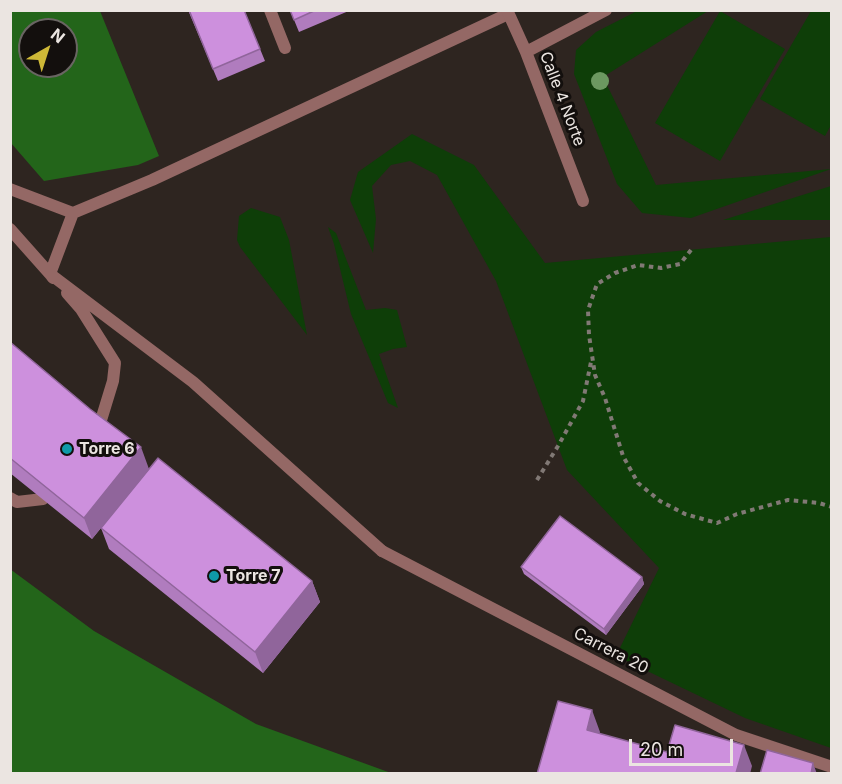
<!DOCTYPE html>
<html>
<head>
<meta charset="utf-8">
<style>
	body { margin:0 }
	#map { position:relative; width:842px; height:784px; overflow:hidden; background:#2e2520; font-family:Inter,sans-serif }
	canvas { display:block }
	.frame { position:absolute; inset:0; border:12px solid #ebe5e1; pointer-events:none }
	.north { position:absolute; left:18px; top:18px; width:60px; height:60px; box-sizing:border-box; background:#130f0d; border:2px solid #696562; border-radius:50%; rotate:39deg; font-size:16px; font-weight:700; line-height:24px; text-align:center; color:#ebe5e1 }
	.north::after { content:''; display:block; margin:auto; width:21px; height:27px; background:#ceb837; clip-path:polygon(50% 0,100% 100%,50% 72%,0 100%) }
	.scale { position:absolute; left:629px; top:739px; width:104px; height:27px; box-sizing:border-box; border:3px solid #ebe5e1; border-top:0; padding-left:8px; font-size:18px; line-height:21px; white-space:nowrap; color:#ebe5e1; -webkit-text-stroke:4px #130f0d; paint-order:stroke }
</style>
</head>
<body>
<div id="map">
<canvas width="842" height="784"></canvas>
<div class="frame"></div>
<div class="north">N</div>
<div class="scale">20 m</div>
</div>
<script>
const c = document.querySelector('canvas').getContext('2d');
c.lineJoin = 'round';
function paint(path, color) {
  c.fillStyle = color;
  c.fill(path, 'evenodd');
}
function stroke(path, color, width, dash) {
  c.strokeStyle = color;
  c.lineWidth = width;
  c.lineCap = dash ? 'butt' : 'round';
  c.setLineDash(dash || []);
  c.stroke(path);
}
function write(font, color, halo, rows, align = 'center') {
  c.font = font + ' Inter,sans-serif';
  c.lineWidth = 6;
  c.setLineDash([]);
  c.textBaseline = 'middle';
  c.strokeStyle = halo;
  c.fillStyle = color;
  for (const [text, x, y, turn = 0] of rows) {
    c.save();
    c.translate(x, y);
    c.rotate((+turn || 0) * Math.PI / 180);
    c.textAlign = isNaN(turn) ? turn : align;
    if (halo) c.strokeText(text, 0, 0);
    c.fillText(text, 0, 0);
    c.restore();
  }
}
const green = new Path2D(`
	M 639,10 L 708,11 L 603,77 L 656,185 L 831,169 L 691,218 L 642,213 L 617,184 L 574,74 L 576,50 L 596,32 Z
	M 720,11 L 785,49 L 720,161 L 655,123 Z
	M 811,11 L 831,11 L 831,125 L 825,136 L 760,99 Z
	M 412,134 L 474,165 L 545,263 L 831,237 L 831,748 L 745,718 L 616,656 L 659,568 L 567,470 L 496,281 L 437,175 L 410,161 L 391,165 L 372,186 L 376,219 L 373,253 L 350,200 L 358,172 Z
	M 831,186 L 831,220 L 723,220 Z
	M 251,208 L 280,217 L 289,240 L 307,335 L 240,247 L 237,240 L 239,216 Z
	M 328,227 L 336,233 L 366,310 L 385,308 L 397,310 L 407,347 L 393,349 L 379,354 L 398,408 L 388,403 L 351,314 L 334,244 Z`);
const forest = new Path2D(`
	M 10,11 L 100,11 L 159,156 L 138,165 L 44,181 L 11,143 ZM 30,30 L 66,30 L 66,66 L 30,66 Z
	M 10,569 L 94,631 L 256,724 L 391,773 L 11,773 Z`);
const path = new Path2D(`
	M 691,250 L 680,264 L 661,268 L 638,265 L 615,273 L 597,284 L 588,310 L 589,335 L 595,375 L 605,398 L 623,456 L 638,483 L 660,501 L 685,514 L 717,523 L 737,514 L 788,500 L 819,503 L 832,507
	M 537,480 L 558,446 L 583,401 L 591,362`);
const service = new Path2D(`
	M 270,10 L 285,48
	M 10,189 L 73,213 L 152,180 L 508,14
	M 10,229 L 50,274 L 193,382 L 382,551
	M 53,278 L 50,274 L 73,213
	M 67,293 L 81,309 L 115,363 L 113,381 L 98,430
	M 10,498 L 17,502 L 43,499`);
const minor = new Path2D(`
	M 507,10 L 526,52 L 583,201
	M 526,52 L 606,10
	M 382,551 L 736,735 L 832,767`);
const trees = [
	[600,81]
];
const wall = new Path2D(`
	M 188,10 L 244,10 L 265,61 L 218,81 Z
	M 290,10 L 351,10 L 299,32 Z
	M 10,342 L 90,409 L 149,469 L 92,539 L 10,473 Z
	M 101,528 L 312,581 L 320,602 L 263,673 L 109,549 Z
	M 521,567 L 642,577 L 644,584 L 606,635 L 524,574 Z`);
const shadedWall = new Path2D(`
	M 141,447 L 149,469 L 92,539 L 84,518 Z
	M 642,577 L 644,584 L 606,635 L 604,629 Z
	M 312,581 L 320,602 L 263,673 L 255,652 Z
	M 592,710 L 600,732 L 595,751 L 587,730 Z
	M 744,745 L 752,766 L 750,774 L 736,773 Z
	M 813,763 L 817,774 L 811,774 Z`);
const building = new Path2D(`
	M 189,10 L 244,10 L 260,49 L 213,69 Z
	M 290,10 L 316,10 L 294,20 Z
	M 10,342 L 90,409 L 141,447 L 84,518 L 10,458 Z
	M 158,458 L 312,581 L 255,652 L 101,528 Z
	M 560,516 L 642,577 L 604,629 L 521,567 Z
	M 558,701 L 592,710 L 587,730 L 667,752 L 675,725 L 744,745 L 736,773 L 737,774 L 537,774 Z
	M 767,750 L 813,763 L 811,774 L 760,774 Z`);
const markers = [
	[67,449,6,"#0f9aa8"],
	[214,576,6,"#0f9aa8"]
];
const streetNames = [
	["Calle 4 Norte",562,99,69],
	["Carrera 20",611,651,27]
];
const poiNames = [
	["Torre 6",79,449],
	["Torre 7",226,576]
];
paint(green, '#0e3e08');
paint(forest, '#23651a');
stroke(path, '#817975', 4, [4.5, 4.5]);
stroke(service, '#946865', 12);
stroke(minor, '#946865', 12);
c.fillStyle = '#6c9860';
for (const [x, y] of trees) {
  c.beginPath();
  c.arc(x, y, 9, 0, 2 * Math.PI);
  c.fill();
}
paint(wall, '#b07cbe');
paint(shadedWall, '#90659b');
paint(building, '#cd90dd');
stroke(building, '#90659b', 1.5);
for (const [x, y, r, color] of markers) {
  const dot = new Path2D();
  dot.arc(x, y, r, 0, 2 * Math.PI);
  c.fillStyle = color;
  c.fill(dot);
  stroke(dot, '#130f0d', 2);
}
write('16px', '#ebe5e1', '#130f0d', streetNames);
write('bold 16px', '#ebe5e1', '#130f0d', poiNames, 'left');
</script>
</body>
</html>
